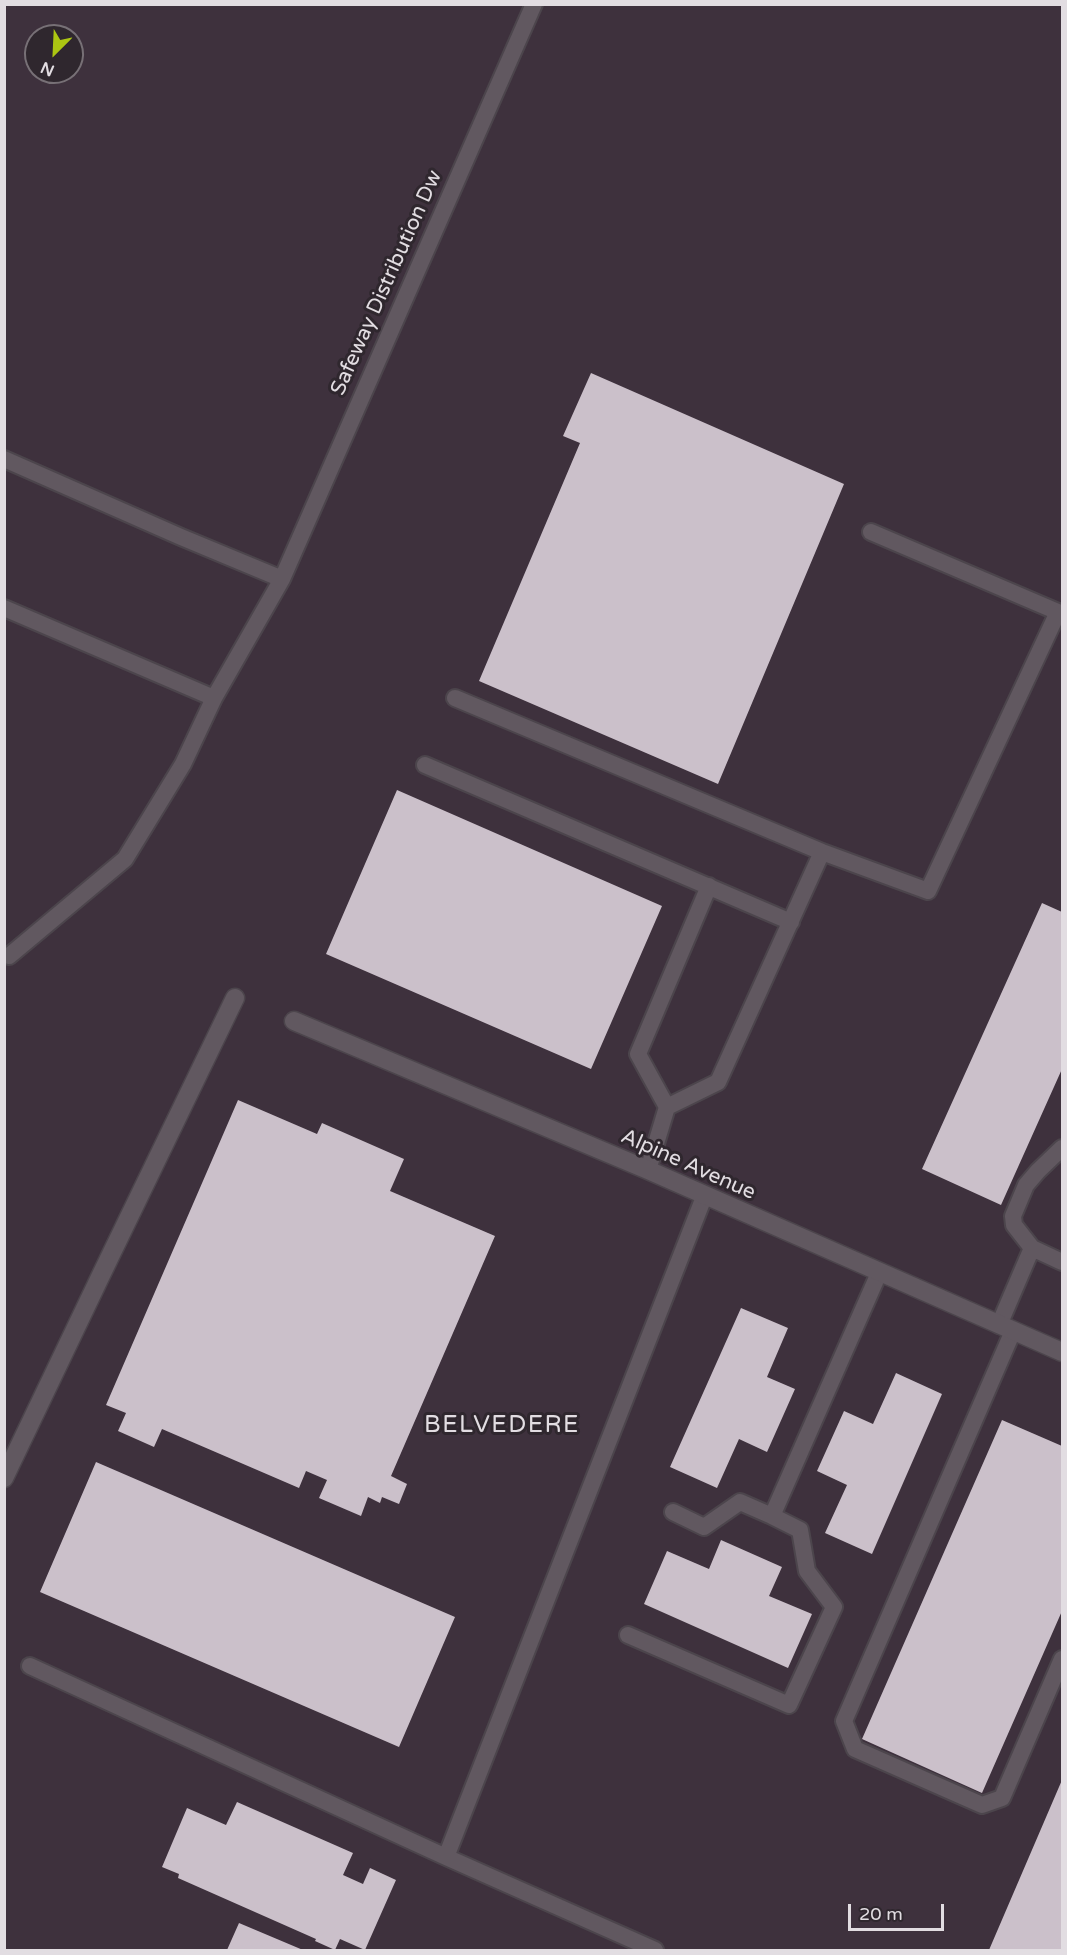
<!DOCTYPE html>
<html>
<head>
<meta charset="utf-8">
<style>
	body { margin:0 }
	#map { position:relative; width:1067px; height:1955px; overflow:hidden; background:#2f272e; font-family:"Varela Round",sans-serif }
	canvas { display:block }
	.frame { position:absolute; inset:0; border:6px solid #e2dde2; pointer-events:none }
	.north { position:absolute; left:24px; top:24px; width:60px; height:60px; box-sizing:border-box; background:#2f272e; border:2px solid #777076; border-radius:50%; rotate:204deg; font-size:16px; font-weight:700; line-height:24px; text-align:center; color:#e2dde2 }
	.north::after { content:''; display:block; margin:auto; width:21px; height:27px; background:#acc612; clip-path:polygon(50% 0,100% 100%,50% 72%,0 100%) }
	.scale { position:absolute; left:848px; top:1904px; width:96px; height:27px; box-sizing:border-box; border:3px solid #e2dde2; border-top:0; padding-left:8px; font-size:18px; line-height:21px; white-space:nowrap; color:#e2dde2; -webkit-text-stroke:4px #2f272e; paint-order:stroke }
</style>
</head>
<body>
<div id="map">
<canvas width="1067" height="1955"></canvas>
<div class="frame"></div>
<div class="north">N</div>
<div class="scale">20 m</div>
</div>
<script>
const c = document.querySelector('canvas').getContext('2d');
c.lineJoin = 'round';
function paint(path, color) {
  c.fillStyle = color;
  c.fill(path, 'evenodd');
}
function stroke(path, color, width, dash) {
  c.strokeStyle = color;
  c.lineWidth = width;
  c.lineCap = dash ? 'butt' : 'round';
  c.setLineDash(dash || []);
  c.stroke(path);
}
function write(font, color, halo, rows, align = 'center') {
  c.font = font + ' "Varela Round",sans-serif';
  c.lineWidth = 6;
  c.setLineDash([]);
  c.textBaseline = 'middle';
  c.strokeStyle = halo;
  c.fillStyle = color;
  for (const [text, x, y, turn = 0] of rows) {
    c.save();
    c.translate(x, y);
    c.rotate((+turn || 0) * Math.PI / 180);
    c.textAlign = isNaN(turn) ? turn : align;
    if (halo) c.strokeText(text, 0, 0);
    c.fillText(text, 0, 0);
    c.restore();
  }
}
const built = new Path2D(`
	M 5,5 L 1062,5 L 1062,1950 L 5,1950 ZM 36,36 L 72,36 L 72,72 L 36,72 Z`);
const building = new Path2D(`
	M 591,373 L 844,484 L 718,784 L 479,681 L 580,443 L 563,436 Z
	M 397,790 L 662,906 L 591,1069 L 326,954 Z
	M 1042,903 L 1062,912 L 1062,1069 L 1001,1205 L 922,1169 Z
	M 238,1100 L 317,1134 L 322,1123 L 404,1159 L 390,1191 L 495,1236 L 391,1476 L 407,1484 L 399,1504 L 382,1497 L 380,1503 L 368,1497 L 361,1516 L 319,1498 L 327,1480 L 306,1471 L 299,1488 L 162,1429 L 154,1447 L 118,1431 L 126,1413 L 106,1405 Z
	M 741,1308 L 788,1328 L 767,1377 L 795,1389 L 767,1452 L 739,1439 L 717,1488 L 670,1467 Z
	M 896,1373 L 942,1394 L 872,1554 L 825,1533 L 847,1485 L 817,1471 L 844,1411 L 873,1424 Z
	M 1002,1420 L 1062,1446 L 1062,1611 L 982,1793 L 862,1739 Z
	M 96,1462 L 455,1617 L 399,1747 L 40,1592 Z
	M 721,1540 L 782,1567 L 769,1596 L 812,1614 L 788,1668 L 644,1604 L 667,1551 L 709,1569 Z
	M 1062,1780 L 1062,1950 L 989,1950 Z
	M 237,1802 L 353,1853 L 343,1875 L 363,1884 L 370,1868 L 396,1880 L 365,1950 L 340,1939 L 335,1950 L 315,1941 L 316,1939 L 178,1878 L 179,1874 L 162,1867 L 187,1808 L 226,1825 Z
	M 239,1923 L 303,1950 L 227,1950 Z`);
const lane = new Path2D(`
	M 4,459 L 181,537 L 282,579
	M 4,608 L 214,698
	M 455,698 L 822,852 L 928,891 L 1058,612 L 871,532
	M 425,765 L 791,922
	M 9,956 L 125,859 L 183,764 L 214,698 L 282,579 L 534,4
	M 667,1107 L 638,1054 L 709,886
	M 648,1170 L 667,1107 L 718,1082 L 822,852
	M 1032,1248 L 1062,1262
	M 999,1325 L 1032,1248 L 1014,1225 L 1013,1216 L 1026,1185 L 1038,1171 L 1062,1148
	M 1013,1331 L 844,1721 L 855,1749 L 982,1805 L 1002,1798 L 1062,1659
	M 673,1512 L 704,1527 L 740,1502 L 772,1516 L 879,1273
	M 628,1635 L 789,1705 L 834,1607 L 807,1571 L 800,1530 L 772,1516
	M 30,1666 L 446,1857 L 655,1950
	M 446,1857 L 704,1197`);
const street = new Path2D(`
	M 294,1021 L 648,1170 L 1062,1352
	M 4,1478 L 102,1273 L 235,998`);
const streetNames = [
	["Safeway Distribution Dw",387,283,-66],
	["Alpine Avenue",688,1165,24]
];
const quarterNames = [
	["BELVEDERE",502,1426]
];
paint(built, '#3e313d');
paint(building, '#cbc0ca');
stroke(lane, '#4c454c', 20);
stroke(street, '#4c454c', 21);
stroke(lane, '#615860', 16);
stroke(street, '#615860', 18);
write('21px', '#e2dde2', '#2f272e', streetNames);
c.letterSpacing = '1.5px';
write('24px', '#e2dde2', '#2f272e', quarterNames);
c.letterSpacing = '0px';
</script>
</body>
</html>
